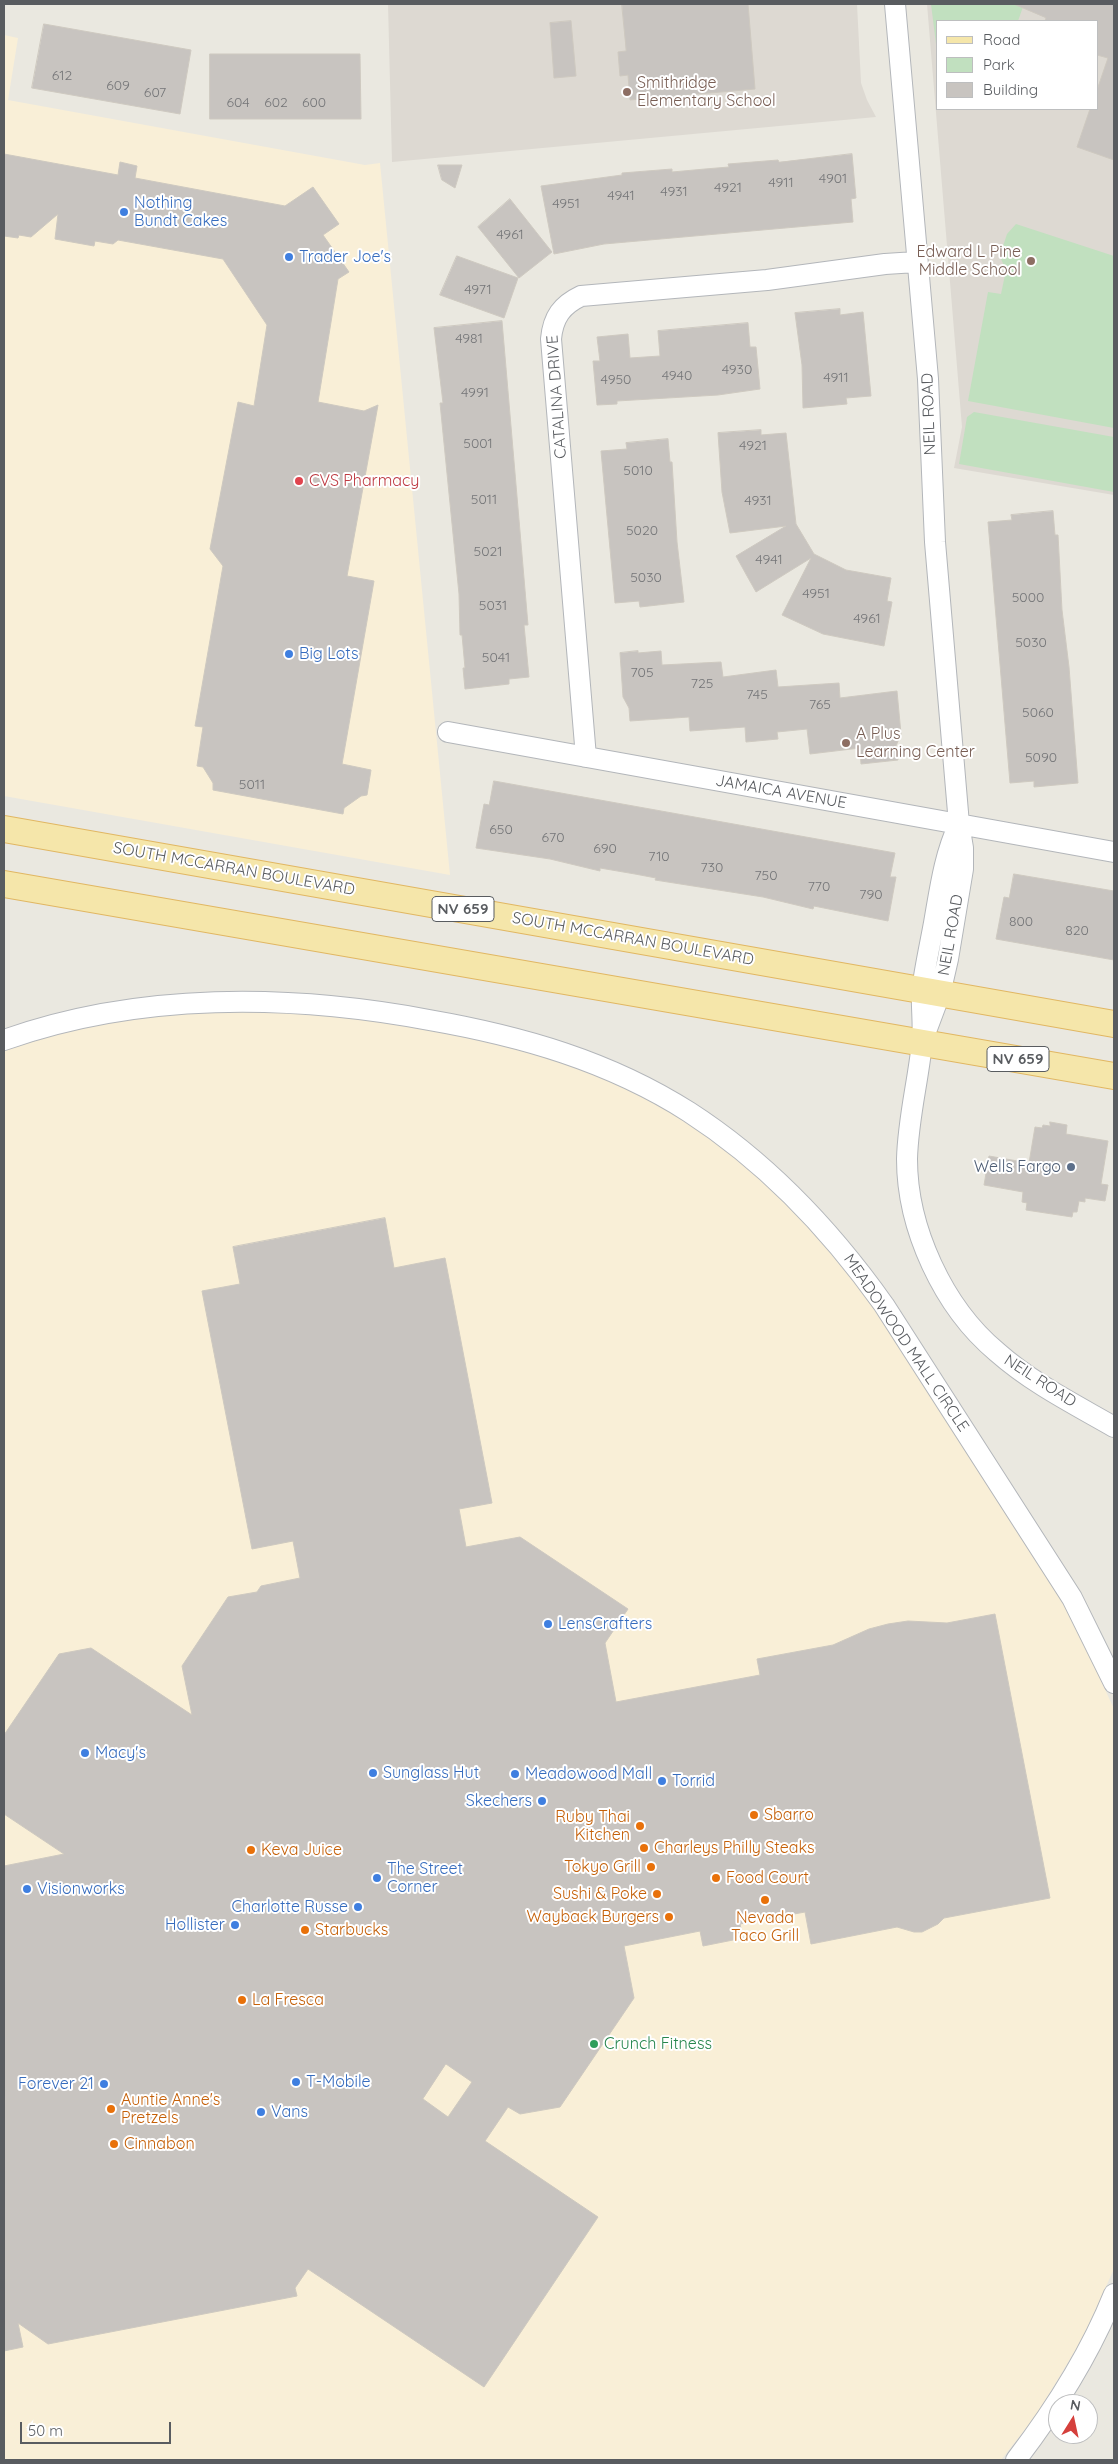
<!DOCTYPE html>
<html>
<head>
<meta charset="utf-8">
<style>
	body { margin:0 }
	#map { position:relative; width:1118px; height:2464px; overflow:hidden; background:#eae8e0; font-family:Quicksand,sans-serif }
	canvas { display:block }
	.frame { position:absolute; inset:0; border:5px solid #595c60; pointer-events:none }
	.legend { position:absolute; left:936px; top:20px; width:162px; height:90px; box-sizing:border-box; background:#fff; border:1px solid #bdbebf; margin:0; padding:6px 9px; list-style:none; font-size:15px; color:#595c60 }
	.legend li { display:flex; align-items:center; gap:10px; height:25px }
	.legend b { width:25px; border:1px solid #bdbebf }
	.north { position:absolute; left:1048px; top:2394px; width:50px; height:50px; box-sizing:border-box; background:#fff; border:1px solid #bdbebf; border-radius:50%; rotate:10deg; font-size:14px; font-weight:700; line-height:20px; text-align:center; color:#595c60 }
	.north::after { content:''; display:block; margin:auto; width:18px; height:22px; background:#d5403c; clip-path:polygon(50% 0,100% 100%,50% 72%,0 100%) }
	.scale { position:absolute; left:20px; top:2422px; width:151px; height:22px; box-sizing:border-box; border:2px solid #595c60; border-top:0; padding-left:6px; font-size:15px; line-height:18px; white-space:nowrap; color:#595c60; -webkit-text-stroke:4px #fff; paint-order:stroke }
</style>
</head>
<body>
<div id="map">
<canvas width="1118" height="2464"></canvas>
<div class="frame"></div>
<ul class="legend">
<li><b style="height:6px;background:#f5e6aa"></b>Road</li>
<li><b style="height:14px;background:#c1e0bf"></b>Park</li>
<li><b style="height:14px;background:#c8c4c0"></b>Building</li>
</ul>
<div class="north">N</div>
<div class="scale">50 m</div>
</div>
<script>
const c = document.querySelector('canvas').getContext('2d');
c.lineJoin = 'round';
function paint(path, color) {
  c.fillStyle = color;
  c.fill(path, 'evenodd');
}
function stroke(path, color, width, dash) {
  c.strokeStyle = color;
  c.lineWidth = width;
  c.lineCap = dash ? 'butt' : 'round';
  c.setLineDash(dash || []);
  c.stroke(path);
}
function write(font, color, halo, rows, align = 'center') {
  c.font = font + ' Quicksand,sans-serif';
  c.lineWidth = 4;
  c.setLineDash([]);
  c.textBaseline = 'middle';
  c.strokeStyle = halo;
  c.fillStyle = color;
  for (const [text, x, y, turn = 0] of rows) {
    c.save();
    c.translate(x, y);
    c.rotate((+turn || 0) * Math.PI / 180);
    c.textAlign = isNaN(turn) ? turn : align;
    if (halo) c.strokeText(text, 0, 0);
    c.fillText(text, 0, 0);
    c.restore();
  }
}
const commercial = new Path2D(`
	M 4,35 L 18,38 L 8,100 L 365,165 L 380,163 L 450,875 L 4,796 Z
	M 305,1010 L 421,1021 L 607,1069 L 721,1142 L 803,1217 L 860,1281 L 1059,1589 L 1114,1709 L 1114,2269 L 1082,2339 L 1037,2414 L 1001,2460 L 4,2460 L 4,1046 L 36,1034 L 160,1013 Z`);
const education = new Path2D(`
	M 388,4 L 857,4 L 861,83 L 867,100 L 876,117 L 392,162 Z
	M 927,4 L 1114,4 L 1114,495 L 954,468 L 962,427 ZM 937,21 L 1097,21 L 1097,109 L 937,109 Z`);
const green = new Path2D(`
	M 931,4 L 1024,4 L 1018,21 L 937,21 L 937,52 Z
	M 1016,224 L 1114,256 L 1114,428 L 968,401 L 988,292 L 1001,294 L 1006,270 L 1001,259 L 1001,252 L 1007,234 Z
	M 974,412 L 1114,437 L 1114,492 L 959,464 L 967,417 Z`);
const building = new Path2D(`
	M 622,4 L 748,4 L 755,89 L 630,100 L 628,75 L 620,76 L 618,52 L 626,51 Z
	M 1014,4 L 1114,4 L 1114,160 L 1077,147 L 1090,109 L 1097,109 L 1097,90 L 1108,58 L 1097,55 L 1097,21 L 1045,21 L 1046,18 Z
	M 571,21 L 576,76 L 554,78 L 550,23 Z
	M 44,24 L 191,50 L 180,114 L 32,88 Z
	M 210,54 L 360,54 L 361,119 L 210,119 Z
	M 4,154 L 118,175 L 120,162 L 137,166 L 135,178 L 285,206 L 313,187 L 339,224 L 323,235 L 349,272 L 338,279 L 318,402 L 364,411 L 378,405 L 347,576 L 374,581 L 342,764 L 371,770 L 367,795 L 361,796 L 344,808 L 343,814 L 213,790 L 213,783 L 203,767 L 197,766 L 203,727 L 195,726 L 223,566 L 210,549 L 238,402 L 254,406 L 267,325 L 223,259 L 118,240 L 113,244 L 95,241 L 94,246 L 55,239 L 58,214 L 31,237 L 19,235 L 18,238 L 4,236 Z
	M 852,154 L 856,198 L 851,199 L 853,222 L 604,244 L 554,254 L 541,186 L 622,175 L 622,173 L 672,169 L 672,172 L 705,169 L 729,167 L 728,164 L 778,160 L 779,162 Z
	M 438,165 L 462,165 L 455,188 L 442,180 Z
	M 510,199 L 552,252 L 519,278 L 478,227 Z
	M 457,256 L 518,278 L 504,318 L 440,295 Z
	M 840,309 L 840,315 L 863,312 L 871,396 L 846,398 L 847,404 L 803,408 L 802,365 L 795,313 Z
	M 502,321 L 528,625 L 524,625 L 529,677 L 509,679 L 509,684 L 465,689 L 463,668 L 465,668 L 462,635 L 460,635 L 459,594 L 440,403 L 443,403 L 434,328 Z
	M 748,323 L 750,347 L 756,347 L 760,389 L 718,395 L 617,401 L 617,404 L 597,405 L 593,361 L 600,361 L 597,337 L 628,334 L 630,358 L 660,356 L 658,331 Z
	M 761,430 L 761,435 L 786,433 L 796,524 L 814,554 L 846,570 L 891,578 L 887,601 L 892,602 L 884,646 L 823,634 L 782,615 L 811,558 L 756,592 L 747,576 L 736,556 L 786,526 L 730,533 L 722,492 L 718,433 Z
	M 668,439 L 670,462 L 672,462 L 677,542 L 684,602 L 640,607 L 639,601 L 615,603 L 601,451 L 627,449 L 626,443 Z
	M 1053,511 L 1055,535 L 1058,535 L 1062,610 L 1069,667 L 1078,783 L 1034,787 L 1034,781 L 1010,783 L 988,522 L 1012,520 L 1011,515 Z
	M 638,651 L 638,653 L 661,651 L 662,665 L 721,662 L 723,677 L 776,670 L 778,687 L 839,683 L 840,698 L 897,691 L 901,734 L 896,746 L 898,760 L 861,764 L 860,748 L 810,754 L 807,729 L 777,732 L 778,739 L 746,742 L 745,727 L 690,731 L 689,717 L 630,721 L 629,708 L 623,697 L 620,653 Z
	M 494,781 L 895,853 L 890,877 L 896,877 L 888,921 L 814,906 L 813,909 L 763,897 L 655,880 L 656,878 L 635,874 L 600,868 L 600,871 L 550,859 L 476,848 L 484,804 L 489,805 Z
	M 1014,874 L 1114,891 L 1114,960 L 996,939 L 1004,897 L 1009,898 Z
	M 1050,1122 L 1067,1125 L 1066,1134 L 1108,1141 L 1101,1184 L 1108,1185 L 1105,1201 L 1085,1198 L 1085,1202 L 1079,1201 L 1077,1212 L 1073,1212 L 1072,1217 L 1026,1210 L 1027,1203 L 1022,1202 L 1023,1192 L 984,1185 L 989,1156 L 1029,1163 L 1035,1127 L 1042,1128 L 1043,1125 L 1050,1126 Z
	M 385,1218 L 394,1268 L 445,1258 L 492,1503 L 459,1509 L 466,1547 L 520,1537 L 628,1609 L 605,1643 L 616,1702 L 760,1675 L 757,1659 L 833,1645 L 869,1629 L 888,1624 L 908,1621 L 947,1623 L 995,1614 L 1050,1898 L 944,1918 L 938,1924 L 922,1932 L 914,1932 L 897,1927 L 811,1944 L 805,1912 L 740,1924 L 743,1938 L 703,1946 L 700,1931 L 624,1946 L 634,1998 L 560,2107 L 520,2114 L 508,2107 L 485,2141 L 598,2217 L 484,2387 L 308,2269 L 295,2288 L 297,2296 L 48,2344 L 18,2323 L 23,2347 L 4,2351 L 4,1866 L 64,1854 L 4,1814 L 4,1735 L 59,1654 L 91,1648 L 192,1715 L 182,1666 L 228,1597 L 257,1592 L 261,1586 L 300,1578 L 293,1541 L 252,1549 L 202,1291 L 240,1284 L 233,1247 ZM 446,2064 L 472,2082 L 448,2117 L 423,2099 Z`);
const minor = new Path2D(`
	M 895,4 L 928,379 L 935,542 L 959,824 L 963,848 L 963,869 L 948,959 L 940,994 L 922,1042
	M 448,732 L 1114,852
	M 586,757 L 551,339 C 553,317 562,305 581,296 L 767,280 L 885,264 L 916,262
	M 959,824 C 944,856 940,889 934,923 C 930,945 925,967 922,990 C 921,1007 924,1025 922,1043 C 918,1082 908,1119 907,1159 C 907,1228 943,1307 997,1352 C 1032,1383 1074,1404 1114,1427
	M 4,1040 C 139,992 290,994 429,1020 C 521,1036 609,1061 689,1112 C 768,1163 830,1229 884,1305 L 1072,1598 L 1114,1683
	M 1016,2460 C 1055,2409 1090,2354 1114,2294`);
const major = new Path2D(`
	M 4,829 L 1114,1024
	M 4,884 L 1114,1076`);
const markers = [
	[627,92,5,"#8d6e63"],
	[124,212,5,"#3f7fe0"],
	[289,257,5,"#3f7fe0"],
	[1031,261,5,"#8d6e63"],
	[299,481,5,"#e0444e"],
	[289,654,5,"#3f7fe0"],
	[846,743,5,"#8d6e63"],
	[1071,1167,5,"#5c6f8a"],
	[548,1624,5,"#3f7fe0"],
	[85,1753,5,"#3f7fe0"],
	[373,1773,5,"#3f7fe0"],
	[515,1774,5,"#3f7fe0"],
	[662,1781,5,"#3f7fe0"],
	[542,1801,5,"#3f7fe0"],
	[754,1815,5,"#e8710a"],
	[640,1826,5,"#e8710a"],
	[644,1848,5,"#e8710a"],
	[251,1850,5,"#e8710a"],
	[651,1867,5,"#e8710a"],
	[377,1878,5,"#3f7fe0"],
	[716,1878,5,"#e8710a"],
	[27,1889,5,"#3f7fe0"],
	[657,1894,5,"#e8710a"],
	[765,1900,5,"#e8710a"],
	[358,1907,5,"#3f7fe0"],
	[669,1917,5,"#e8710a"],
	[235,1925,5,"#3f7fe0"],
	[305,1930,5,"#e8710a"],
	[242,2000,5,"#e8710a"],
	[594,2044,5,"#2e9e5b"],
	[296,2082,5,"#3f7fe0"],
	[104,2084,5,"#3f7fe0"],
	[111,2109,5,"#e8710a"],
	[261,2112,5,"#3f7fe0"],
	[114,2144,5,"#e8710a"]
];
const numberNames = [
	["612",62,76],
	["609",118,86],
	["607",155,93],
	["604",238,103],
	["602",276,103],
	["600",314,103],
	["4901",833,179],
	["4911",781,183],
	["4921",728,188],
	["4931",674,192],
	["4941",621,196],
	["4951",566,204],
	["4961",510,235],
	["4971",478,290],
	["4981",469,339],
	["4930",737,370],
	["4940",677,376],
	["4911",836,378],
	["4950",616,380],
	["4991",475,393],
	["5001",478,444],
	["4921",753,446],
	["5010",638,471],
	["5011",484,500],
	["4931",758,501],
	["5020",642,531],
	["5021",488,552],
	["4941",769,560],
	["5030",646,578],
	["4951",816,594],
	["5000",1028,598],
	["5031",493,606],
	["4961",867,619],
	["5030",1031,643],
	["5041",496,658],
	["705",642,673],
	["725",702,684],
	["745",757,695],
	["765",820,705],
	["5060",1038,713],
	["5090",1041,758],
	["5011",252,785],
	["650",501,830],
	["670",553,838],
	["690",605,849],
	["710",659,857],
	["730",712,868],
	["750",766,876],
	["770",819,887],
	["790",871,895],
	["800",1021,922],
	["820",1077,931]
];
const shields = [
	[463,909,62],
	[1018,1059,62]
];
const shieldNames = [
	["NV 659",463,909],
	["NV 659",1018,1059]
];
const educationNames = [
	["Smithridge",637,83],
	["Elementary School",637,101],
	["Edward L Pine",1021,252,"right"],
	["Middle School",1021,270,"right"],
	["A Plus",856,734],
	["Learning Center",856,752]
];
const shopNames = [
	["Nothing",134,203],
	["Bundt Cakes",134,221],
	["Trader Joe's",299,257],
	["Big Lots",299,654],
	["LensCrafters",558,1624],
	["Macy's",95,1753],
	["Sunglass Hut",383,1773],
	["Meadowood Mall",525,1774],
	["Torrid",672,1781],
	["Skechers",532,1801,"right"],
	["The Street",387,1869],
	["Corner",387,1887],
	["Visionworks",37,1889],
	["Charlotte Russe",348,1907,"right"],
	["Hollister",225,1925,"right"],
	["T-Mobile",306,2082],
	["Forever 21",94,2084,"right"],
	["Vans",271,2112]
];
const streetNames = [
	["CATALINA DRIVE",557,397,-94],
	["NEIL ROAD",929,414,-92],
	["JAMAICA AVENUE",781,792,10],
	["SOUTH MCCARRAN BOULEVARD",234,869,10],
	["NEIL ROAD",951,935,-80],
	["SOUTH MCCARRAN BOULEVARD",633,939,10],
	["MEADOWOOD MALL CIRCLE",906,1343,56],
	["NEIL ROAD",1040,1381,33]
];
const healthNames = [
	["CVS Pharmacy",309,481]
];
const serviceNames = [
	["Wells Fargo",1061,1167]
];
const foodNames = [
	["Sbarro",764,1815],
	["Ruby Thai",630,1817,"right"],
	["Kitchen",630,1835,"right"],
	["Charleys Philly Steaks",654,1848],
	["Keva Juice",261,1850],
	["Tokyo Grill",641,1867,"right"],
	["Food Court",726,1878],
	["Sushi & Poke",647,1894,"right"],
	["Wayback Burgers",659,1917,"right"],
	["Nevada",765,1918,"center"],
	["Taco Grill",765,1936,"center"],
	["Starbucks",315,1930],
	["La Fresca",252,2000],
	["Auntie Anne's",121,2100],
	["Pretzels",121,2118],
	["Cinnabon",124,2144]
];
const leisureNames = [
	["Crunch Fitness",604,2044]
];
paint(commercial, '#f9efd7');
paint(education, '#ddd9d2');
paint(green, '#c1e0bf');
paint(building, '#c8c4c0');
stroke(building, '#cec9c0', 1);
stroke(minor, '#b3b6ba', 22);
stroke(major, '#e1b763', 28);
stroke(minor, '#fff', 20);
stroke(major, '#f5e6aa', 26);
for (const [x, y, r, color] of markers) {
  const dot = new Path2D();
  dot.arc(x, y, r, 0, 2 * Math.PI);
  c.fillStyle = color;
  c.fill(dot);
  stroke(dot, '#fff', 2);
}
write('14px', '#757678', null, numberNames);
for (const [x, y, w] of shields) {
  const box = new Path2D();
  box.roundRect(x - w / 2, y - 12.5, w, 25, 4);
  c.fillStyle = '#fff';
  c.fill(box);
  stroke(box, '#595c60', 1);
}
write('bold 15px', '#595c60', null, shieldNames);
write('16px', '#785e54', '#fff', educationNames, 'left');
write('16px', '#366cbe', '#fff', shopNames, 'left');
write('16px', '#595c60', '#fff', streetNames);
write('16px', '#be3a42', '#fff', healthNames, 'left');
write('16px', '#4e5e75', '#fff', serviceNames, 'right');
write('16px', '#c56008', '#fff', foodNames, 'left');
write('16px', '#27864d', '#fff', leisureNames, 'left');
</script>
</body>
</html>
